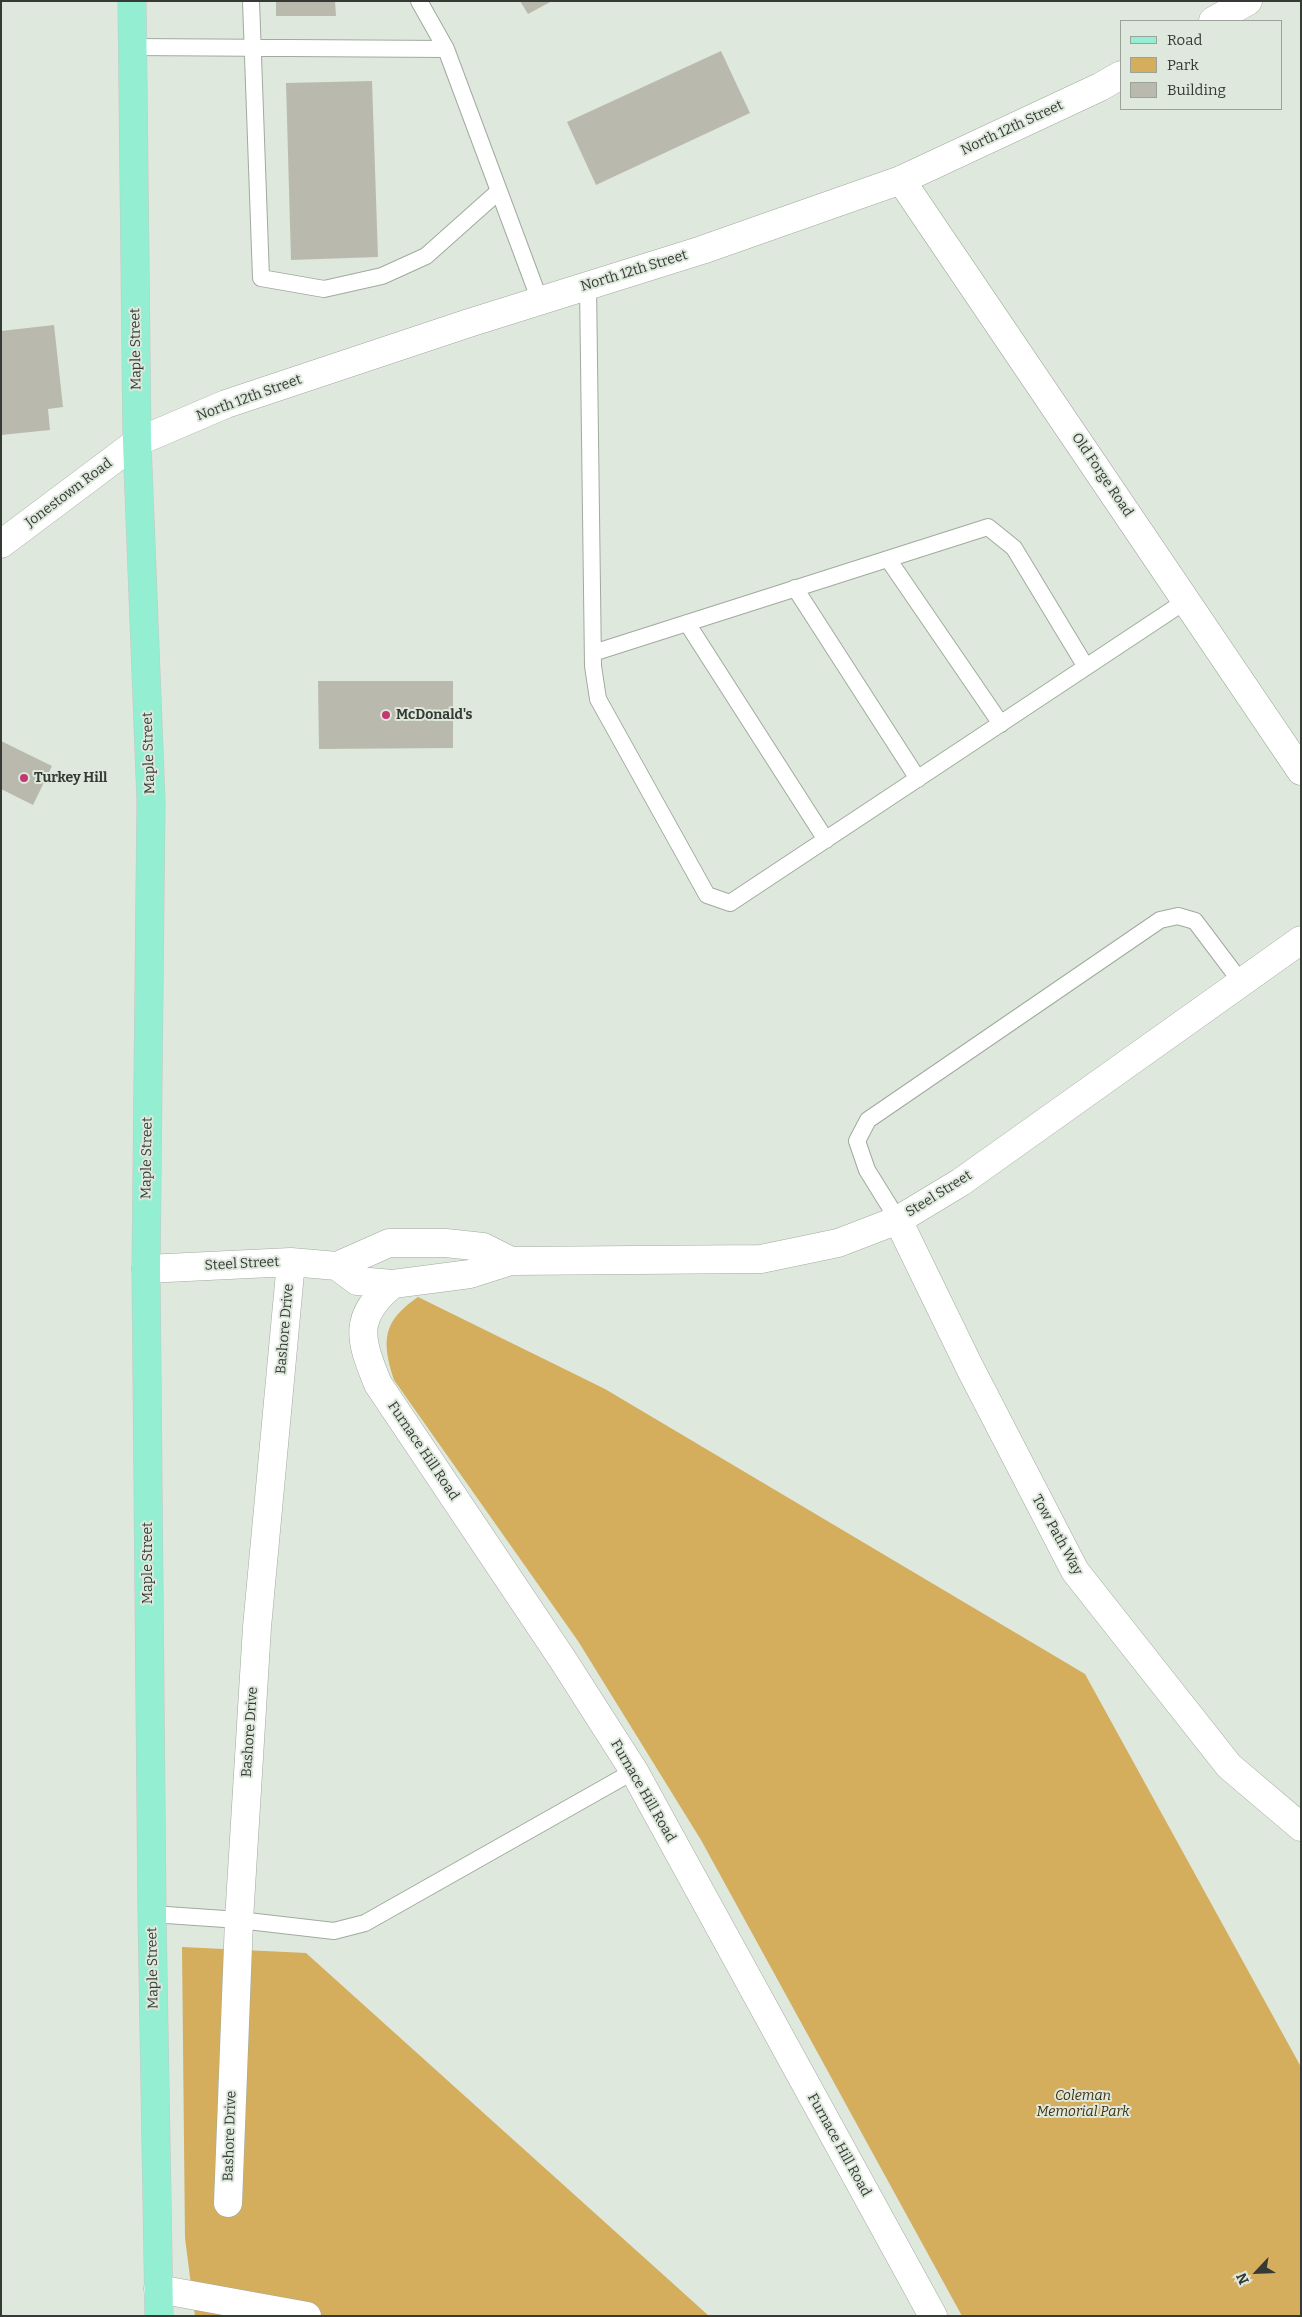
<!DOCTYPE html>
<html>
<head>
<meta charset="utf-8">
<style>
	body { margin:0 }
	#map { position:relative; width:1302px; height:2317px; overflow:hidden; background:#dee8dc; font-family:Bitter,serif }
	canvas { display:block }
	.frame { position:absolute; inset:0; border:2px solid #363a35; pointer-events:none }
	.legend { position:absolute; left:1120px; top:20px; width:162px; height:90px; box-sizing:border-box; background:#dee8dc; border:1px solid #9ba299; margin:0; padding:6px 9px; list-style:none; font-size:15px; color:#363a35 }
	.legend li { display:flex; align-items:center; gap:10px; height:25px }
	.legend b { width:25px; border:1px solid #9ba299 }
	.north { position:absolute; left:1232px; top:2247px; width:50px; height:50px; -webkit-text-stroke:4px #dee8dc; paint-order:stroke; rotate:245deg; font-size:14px; font-weight:700; line-height:20px; text-align:center; color:#363a35 }
	.north::after { content:''; display:block; margin:auto; width:18px; height:22px; background:#363a35; clip-path:polygon(50% 0,100% 100%,50% 72%,0 100%) }
</style>
</head>
<body>
<div id="map">
<canvas width="1302" height="2317"></canvas>
<div class="frame"></div>
<ul class="legend">
<li><b style="height:6px;background:#93eed2"></b>Road</li>
<li><b style="height:14px;background:#d4ad5d"></b>Park</li>
<li><b style="height:14px;background:#b9baad"></b>Building</li>
</ul>
<div class="north">N</div>
</div>
<script>
const c = document.querySelector('canvas').getContext('2d');
c.lineJoin = 'round';
function paint(path, color) {
  c.fillStyle = color;
  c.fill(path, 'evenodd');
}
function stroke(path, color, width, dash) {
  c.strokeStyle = color;
  c.lineWidth = width;
  c.lineCap = dash ? 'butt' : 'round';
  c.setLineDash(dash || []);
  c.stroke(path);
}
function write(font, color, halo, rows, align = 'center') {
  c.font = font + ' Bitter,serif';
  c.lineWidth = 4;
  c.setLineDash([]);
  c.textBaseline = 'middle';
  c.strokeStyle = halo;
  c.fillStyle = color;
  for (const [text, x, y, turn = 0] of rows) {
    c.save();
    c.translate(x, y);
    c.rotate((+turn || 0) * Math.PI / 180);
    c.textAlign = isNaN(turn) ? turn : align;
    if (halo) c.strokeText(text, 0, 0);
    c.fillText(text, 0, 0);
    c.restore();
  }
}
const green = new Path2D(`
	M 418,1297 L 605,1389 L 1085,1674 L 1301,2067 L 1301,2316 L 962,2316 L 701,1840 L 578,1641 L 394,1380 C 381,1340 383,1321 418,1297 Z
	M 182,1947 L 306,1953 L 709,2316 L 195,2316 L 185,2238 Z`);
const building = new Path2D(`
	M 276,1 L 335,1 L 336,16 L 276,16 Z
	M 520,1 L 552,1 L 528,14 Z
	M 721,51 L 750,113 L 596,185 L 567,122 Z
	M 372,81 L 378,257 L 291,260 L 286,83 Z
	M 54,325 L 63,407 L 48,409 L 50,430 L 1,435 L 1,331 Z
	M 318,681 L 453,681 L 453,748 L 319,749 Z
	M 1,741 L 52,766 L 33,805 L 1,789 Z`);
const service = new Path2D(`
	M 251,1 L 261,278 L 324,289 L 382,276 L 426,256 L 499,191
	M 419,1 L 446,49 L 540,301
	M 132,47 L 446,49
	M 588,285 L 593,666 L 598,699 L 707,895 L 730,903 L 1187,600
	M 888,559 L 1001,724
	M 795,588 L 918,779
	M 687,623 L 826,840
	M 593,653 L 988,527 L 1014,548 L 1086,667
	M 898,1220 L 867,1170 L 857,1141 L 868,1120 L 1160,920 L 1178,916 L 1195,921 L 1241,982
	M 152,1914 L 239,1920 L 334,1931 L 365,1923 L 634,1771`);
const minor = new Path2D(`
	M 898,1220 L 970,1368 L 1075,1571 L 1229,1766 L 1301,1827
	M 337,1266 L 357,1281 L 393,1284 L 470,1274 L 511,1261 L 761,1259 L 838,1243 L 898,1220 L 961,1182 L 1301,940
	M 146,1269 L 291,1262 L 337,1266 L 389,1243 L 446,1243 L 483,1247 L 511,1261
	M 393,1284 C 352,1317 360,1340 378,1384 L 563,1660 L 634,1771 L 933,2316
	M 228,2203 L 239,1920 L 257,1627 L 291,1262
	M 158,2289 L 307,2316`);
const tertiary = new Path2D(`
	M 901,180 L 1301,771`);
const secondary = new Path2D(`
	M 1213,21 L 1248,1
	M 1,544 L 137,442 L 226,404 L 469,323 L 702,250 L 901,180 L 1100,87 L 1121,75`);
const primary = new Path2D(`
	M 132,1 L 137,442 L 151,801 L 146,1269 L 152,1914 L 159,2316`);
const markers = [
	[386,715,5,"#c23972"],
	[24,778,5,"#c23972"]
];
const streetNames = [
	["North 12th Street",1012,128,-25],
	["North 12th Street",634,271,-17],
	["Maple Street",136,349,-91],
	["North 12th Street",249,398,-20],
	["Old Forge Road",1102,475,56],
	["Jonestown Road",69,493,-37],
	["Maple Street",149,753,-92],
	["Maple Street",147,1158,-89],
	["Steel Street",939,1194,-32],
	["Steel Street",242,1264,-3],
	["Bashore Drive",285,1329,-85],
	["Furnace Hill Road",423,1451,56],
	["Tow Path Way",1057,1535,61],
	["Maple Street",148,1563,-90],
	["Bashore Drive",250,1732,-86],
	["Furnace Hill Road",643,1791,60],
	["Maple Street",153,1968,-91],
	["Bashore Drive",230,2136,-88],
	["Furnace Hill Road",839,2145,61]
];
const poiNames = [
	["McDonald's",396,715],
	["Turkey Hill",34,778]
];
const parkNames = [
	["Coleman",1083,2096],
	["Memorial Park",1083,2112]
];
paint(green, '#d4ad5d');
paint(building, '#b9baad');
stroke(service, '#a1aa9f', 18);
stroke(minor, '#a1aa9f', 29);
stroke(tertiary, '#a1aa9f', 29);
stroke(secondary, '#a1aa9f', 29);
stroke(primary, '#c7c8c6', 29);
stroke(service, '#fff', 16);
stroke(minor, '#fff', 28);
stroke(tertiary, '#fff', 28);
stroke(secondary, '#fff', 28);
stroke(primary, '#93eed2', 28);
for (const [x, y, r, color] of markers) {
  const dot = new Path2D();
  dot.arc(x, y, r, 0, 2 * Math.PI);
  c.fillStyle = color;
  c.fill(dot);
  stroke(dot, '#dee8dc', 2);
}
write('14px', '#363a35', '#dee8dc', streetNames);
write('bold 14px', '#363a35', '#dee8dc', poiNames, 'left');
write('italic 14px', '#42310d', '#dee8dc', parkNames);
</script>
</body>
</html>
